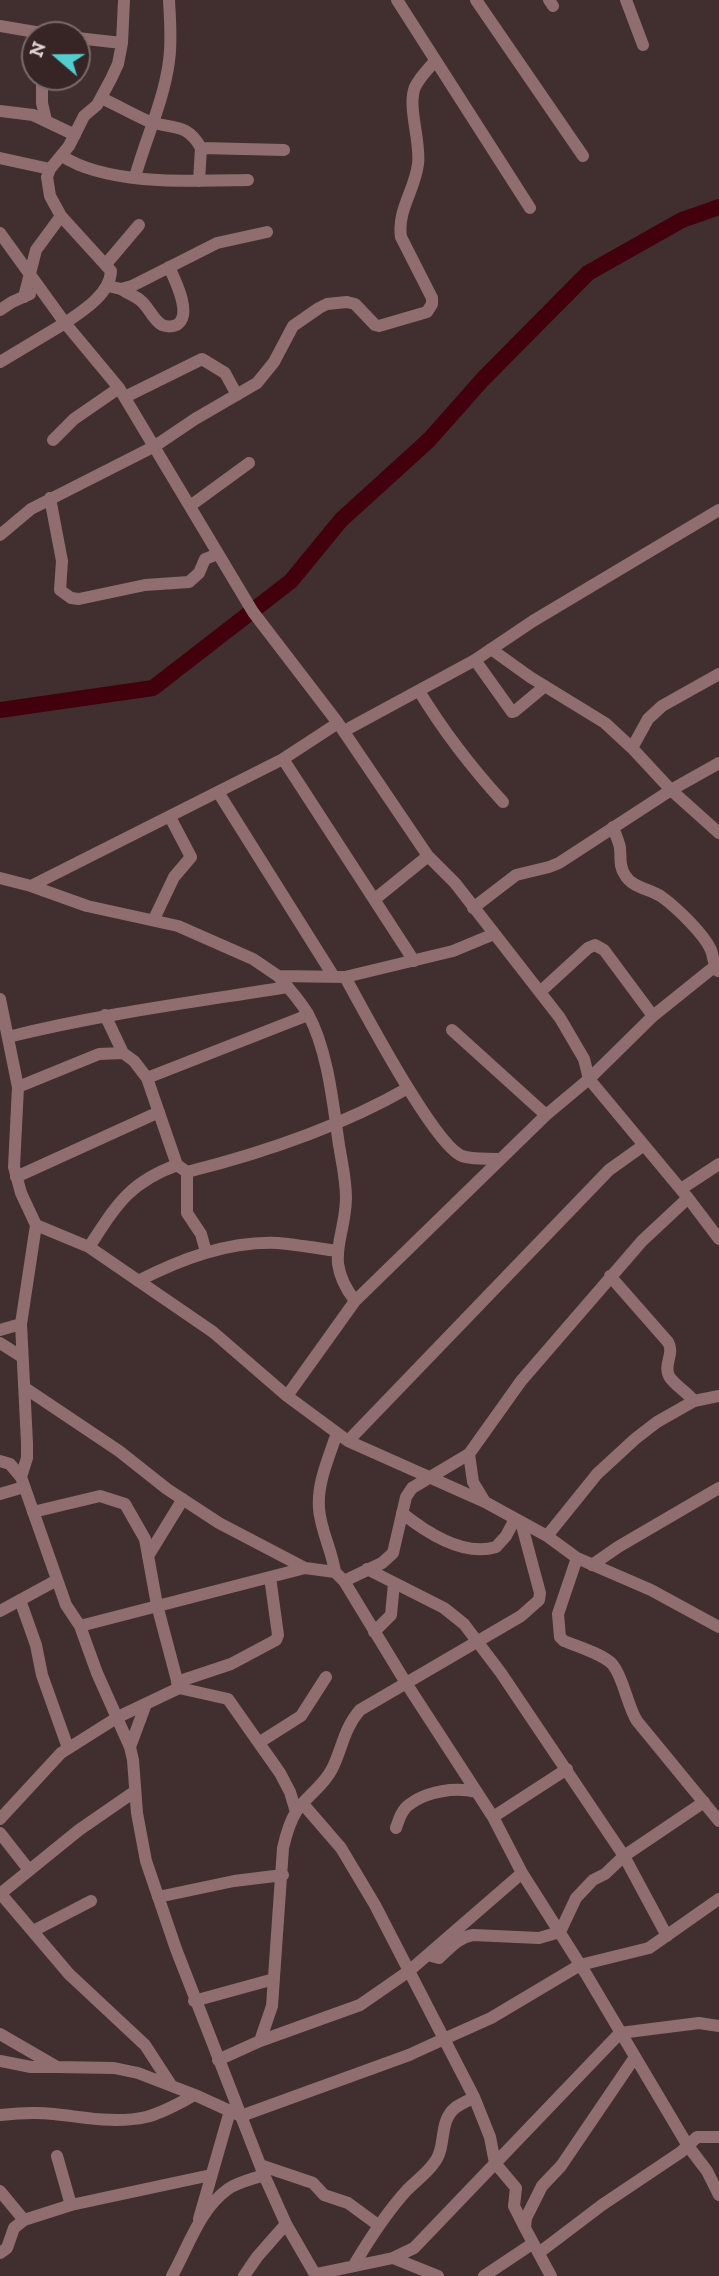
<!DOCTYPE html>
<html>
<head>
<meta charset="utf-8">
<style>
	body { margin:0 }
	#map { position:relative; width:719px; height:2276px; overflow:hidden; background:#412f30; font-family:"Zilla Slab",serif }
	canvas { display:block }
	.north { position:absolute; left:21px; top:21px; width:70px; height:70px; box-sizing:border-box; background:#372526; border:2px solid #796a6a; border-radius:50%; rotate:290deg; font-size:19px; font-weight:700; line-height:28px; text-align:center; color:#ddd1d1 }
	.north::after { content:''; display:block; margin:auto; width:24px; height:32px; background:#52cdd0; clip-path:polygon(50% 0,100% 100%,50% 72%,0 100%) }
</style>
</head>
<body>
<div id="map">
<canvas width="719" height="2276"></canvas>
<div class="north">N</div>
</div>
<script>
const c = document.querySelector('canvas').getContext('2d');
c.lineJoin = 'round';
function stroke(path, color, width, dash) {
  c.strokeStyle = color;
  c.lineWidth = width;
  c.lineCap = dash ? 'butt' : 'round';
  c.setLineDash(dash || []);
  c.stroke(path);
}
const river = new Path2D(`
	M 0,710 L 153,688 L 291,581 L 341,520 L 429,440 L 483,379 L 588,273 L 682,220 L 719,207`);
const minor = new Path2D(`
	M 397,0 L 530,208
	M 476,0 L 583,156
	M 549,0 L 553,6
	M 626,0 L 643,45
	M 0,26 L 53,35
	M 77,38 L 122,43
	M 42,77 L 42,103 L 46,120
	M 101,98 C 117,105 132,114 148,121 C 171,130 186,121 201,148
	M 0,111 L 33,115 L 75,135
	M 62,156 C 108,186 194,181 248,180
	M 0,158 L 50,169
	M 135,177 C 146,138 164,100 169,61 C 172,40 170,20 169,0
	M 199,181 L 201,148 L 284,150
	M 0,233 L 65,323 C 83,311 110,294 111,271 L 61,216 L 50,196 L 47,177 L 50,169 L 69,146 L 84,116 L 97,105 L 111,79 L 118,64 L 122,43 L 124,0
	M 106,264 L 139,225
	M 108,286 L 121,289 L 132,286 L 217,243 L 267,232
	M 121,289 C 127,293 135,296 140,300 C 149,307 153,320 162,325 C 167,327 174,327 178,324 C 192,313 175,280 169,267
	M 24,297 L 36,250 L 61,216
	M 0,310 L 12,302 L 30,294
	M 0,362 L 65,323 L 119,388 L 253,612 L 338,723 L 428,856 L 455,883 L 560,1018 L 584,1059 L 589,1079 L 688,1198 L 719,1239
	M 125,397 L 202,359 L 225,373 L 237,395
	M 53,440 L 74,419 L 119,388
	M 50,498 L 62,561 L 60,590 L 71,598 L 79,599 L 145,585 L 189,582 L 199,573 L 205,559 L 218,554
	M 190,506 L 249,463
	M 0,535 L 31,509 L 155,446 L 195,419 L 257,383 L 274,362 L 293,326 L 319,308 L 327,304 L 347,302 L 355,304 L 375,325 L 379,326 L 427,312 L 432,304 L 432,298 L 401,237 C 397,210 415,190 418,164 C 421,141 407,107 415,87 C 419,78 428,69 435,61
	M 491,649 L 530,677 L 605,723 L 632,748 L 671,790 L 719,833
	M 475,660 L 512,712 L 515,711 L 545,686
	M 419,691 C 444,732 471,767 503,802
	M 344,731 L 475,660 L 533,621 L 719,510
	M 632,748 L 648,719 L 662,706 L 719,674
	M 283,759 L 414,961
	M 218,792 L 334,977
	M 613,827 C 615,834 619,841 620,848 C 621,858 619,867 625,875 C 632,888 651,889 662,897 C 677,908 704,934 711,950 C 714,958 713,964 718,971
	M 0,878 L 31,886 L 283,759 L 338,723
	M 31,886 L 87,906 L 178,926 L 253,959 L 278,976 L 345,977 L 453,951 L 494,934
	M 375,899 L 428,856
	M 473,908 L 516,875 L 549,867 L 559,863 L 671,790 L 719,763
	M 154,919 L 174,877 L 191,857 L 170,817
	M 278,976 C 289,988 300,1001 308,1014 C 328,1051 333,1104 339,1145 C 342,1163 346,1180 346,1198 C 345,1242 323,1258 355,1301
	M 345,977 C 363,1009 434,1145 462,1156 C 473,1160 488,1158 500,1159
	M 540,992 L 588,948 L 595,945 L 604,950 L 653,1016
	M 0,999 L 18,1087 L 14,1167 L 21,1193 L 36,1225 L 21,1324 L 27,1443 L 27,1458 L 21,1477 L 66,1605 L 80,1626 L 97,1673 L 130,1747 L 133,1760 L 137,1813 L 146,1861 L 176,1949 L 264,2175 L 286,2224 L 316,2276
	M 105,1015 L 123,1053 L 134,1061 L 147,1078 L 177,1165 L 187,1172 C 263,1153 340,1127 408,1088
	M 452,1030 L 546,1115
	M 8,1037 C 100,1014 194,1002 288,987
	M 147,1078 L 308,1015
	M 18,1087 L 99,1054 L 123,1053
	M 187,1172 L 187,1213 L 201,1234 L 206,1252
	M 16,1177 L 159,1112
	M 681,1189 L 719,1164
	M 36,1225 L 89,1247 L 213,1332 L 287,1396 L 348,1441 L 485,1502 L 547,1536 L 577,1558 L 651,1590 L 719,1627
	M 89,1247 C 116,1206 128,1183 177,1165
	M 610,1276 L 668,1342 C 675,1354 663,1364 669,1376 C 673,1384 687,1392 694,1401
	M 138,1281 C 181,1259 228,1241 278,1243 C 298,1245 317,1248 337,1251
	M 0,1330 L 21,1324
	M 0,1343 L 22,1357
	M 25,1388 L 119,1451 L 167,1489 L 219,1523 L 305,1568 L 335,1572 L 344,1581 L 406,1683 L 493,1817 L 522,1873 L 586,1974 L 688,2146 L 707,2171 L 719,2195
	M 287,1396 L 355,1301 L 546,1115 L 589,1079 L 653,1016 L 719,963
	M 348,1441 L 609,1170 L 644,1145
	M 469,1454 L 473,1482 L 485,1502
	M 0,1461 L 10,1464 L 21,1477
	M 0,1494 L 24,1487
	M 33,1512 L 100,1496 L 125,1504 L 145,1539 L 157,1605 L 179,1688
	M 402,1513 C 427,1533 464,1557 496,1547 L 506,1536 L 515,1519
	M 547,1536 L 597,1474 L 635,1439 L 657,1422 L 694,1401 L 719,1396
	M 148,1556 L 183,1499
	M 577,1558 L 558,1614 L 560,1637 L 564,1641 C 577,1646 605,1655 613,1665 C 624,1679 627,1705 637,1721 L 719,1821
	M 592,1565 L 618,1547 L 719,1488
	M 367,1569 L 444,1608 L 464,1624 L 501,1673 L 624,1856 L 667,1936
	M 335,1572 C 332,1550 320,1529 319,1508 C 317,1483 329,1457 337,1433
	M 344,1581 L 382,1563 L 393,1553 L 406,1497 L 412,1488 L 469,1454 L 521,1381 L 642,1241 L 688,1198
	M 20,1600 L 36,1645 L 42,1675 L 68,1748
	M 0,1611 L 57,1580
	M 80,1626 L 305,1568
	M 374,1632 L 391,1615 L 394,1583
	M 177,1682 L 231,1664 L 276,1640 L 278,1635 L 270,1577
	M 260,1742 L 301,1716 L 326,1677
	M 130,1747 L 146,1704
	M 303,1804 L 341,1848 L 375,1905 L 474,2097 L 490,2137 L 495,2163 L 516,2188 L 514,2206 L 525,2228
	M 493,1817 L 567,1769
	M 0,1819 L 61,1753 L 118,1717 L 179,1688 L 228,1699 L 280,1773 L 290,1792 L 296,1812
	M 396,1828 C 399,1819 402,1809 410,1804 C 427,1791 456,1787 476,1792
	M 0,1833 L 29,1870
	M 0,1893 L 69,1974 L 145,2045 L 171,2085
	M 0,1894 L 79,1830 L 134,1792
	M 158,1897 L 234,1881 L 283,1875
	M 33,1931 L 91,1901
	M 428,1955 L 439,1958 C 450,1948 459,1937 473,1935 L 539,1938 L 560,1932 L 576,1898 L 593,1880 L 605,1874 L 624,1856 L 704,1802
	M 194,2001 L 274,1979
	M 0,2034 L 57,2067 L 114,2068 L 138,2073 L 195,2095 L 241,2116 L 409,2055 L 444,2039 L 491,2018 L 580,1965 L 649,1948 L 719,1899
	M 260,2041 L 272,2006 L 283,1848 C 286,1835 289,1823 296,1812 C 306,1796 323,1787 332,1769 C 342,1749 344,1728 360,1710 L 521,1616 L 539,1600 L 540,1593 L 521,1522
	M 218,2060 L 260,2041 L 360,2005 L 409,1971 L 522,1873
	M 0,2061 L 31,2067 L 55,2067
	M 0,2115 C 18,2113 36,2112 54,2114 C 84,2117 115,2124 146,2117 C 163,2113 179,2103 195,2095
	M 57,2156 L 71,2205
	M 260,2165 L 313,2183 L 324,2195 L 348,2203 L 378,2225
	M 0,2191 L 24,2220
	M 199,2219 L 230,2111
	M 540,2252 L 602,2205 L 681,2152 L 697,2137 L 719,2137
	M 0,2253 L 7,2248 L 14,2228 L 24,2220 L 71,2205 L 211,2175
	M 393,2258 L 438,2276
	M 354,2265 C 370,2238 386,2213 407,2190 C 416,2181 427,2173 434,2163 C 447,2147 438,2122 455,2108 C 460,2104 468,2101 474,2097
	M 316,2274 L 393,2258 L 414,2248 L 620,2033 L 699,2023 L 719,2026
	M 172,2276 C 189,2246 199,2210 228,2189 C 238,2182 253,2179 264,2175
	M 244,2276 L 257,2257 L 286,2224
	M 484,2276 L 532,2244
	M 551,2276 L 525,2228 L 526,2218 L 542,2186 L 561,2166 L 635,2057`);
stroke(river, '#41000c', 16);
stroke(minor, '#906e6f', 12);
</script>
</body>
</html>
